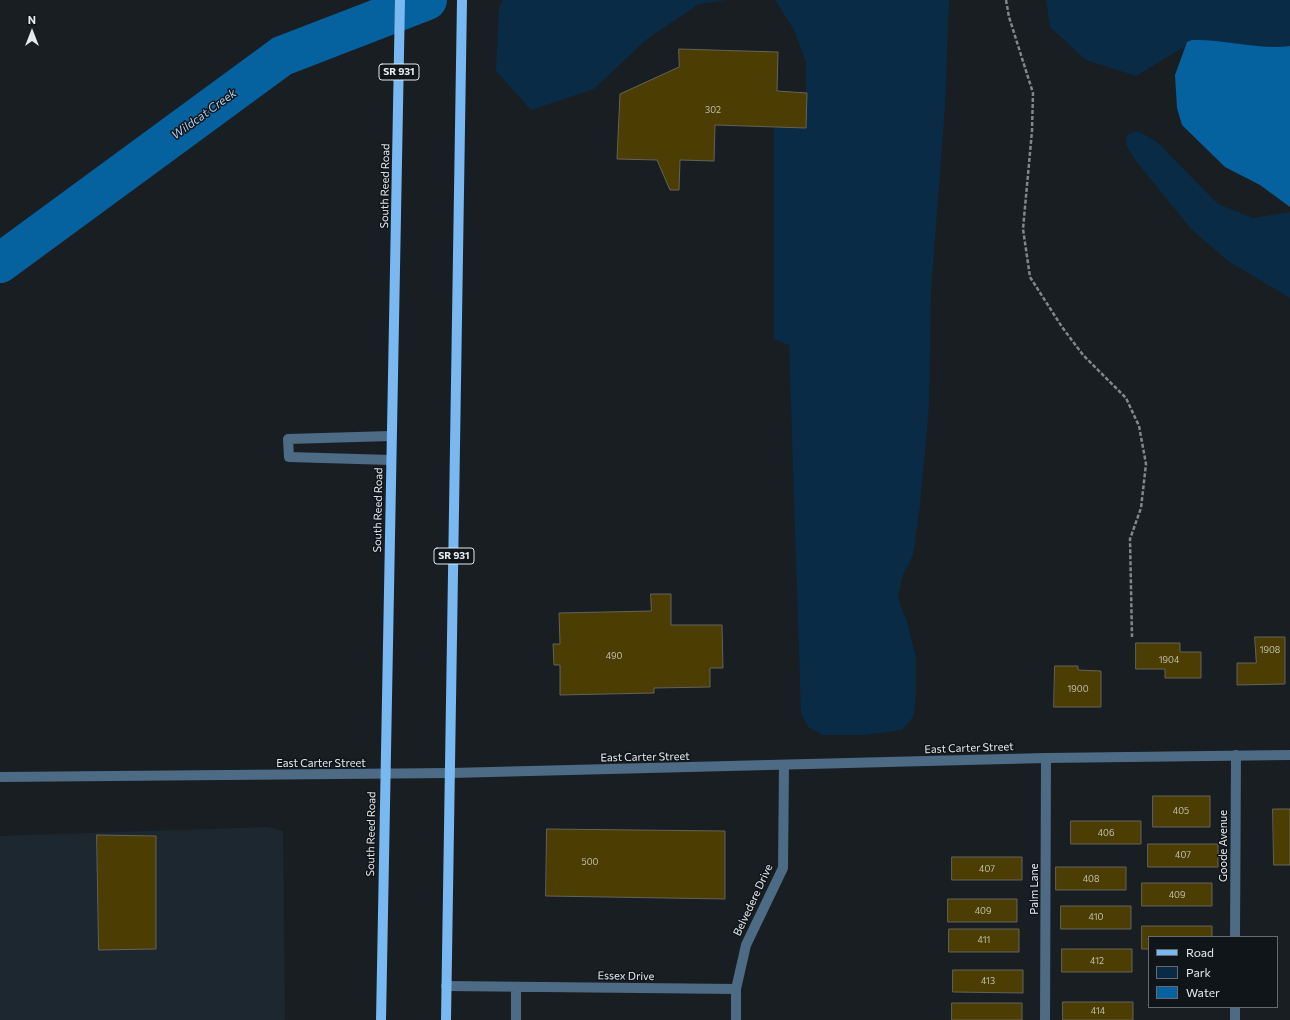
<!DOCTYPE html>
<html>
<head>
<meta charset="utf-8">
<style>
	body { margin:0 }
	#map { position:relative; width:1290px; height:1020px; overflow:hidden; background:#191e23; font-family:Commissioner,sans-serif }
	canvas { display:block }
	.legend { position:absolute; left:1148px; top:936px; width:130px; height:72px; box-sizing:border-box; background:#10151a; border:1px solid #666a6e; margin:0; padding:5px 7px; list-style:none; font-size:12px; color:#e6eaed }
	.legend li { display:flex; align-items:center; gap:8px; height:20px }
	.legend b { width:20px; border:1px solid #666a6e }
	.north { position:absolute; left:12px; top:12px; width:40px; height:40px; -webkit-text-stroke:3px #10151a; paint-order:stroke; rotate:0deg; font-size:11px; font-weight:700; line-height:16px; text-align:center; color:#e6eaed }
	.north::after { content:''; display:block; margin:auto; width:14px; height:18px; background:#e6eaed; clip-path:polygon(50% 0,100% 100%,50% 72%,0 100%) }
</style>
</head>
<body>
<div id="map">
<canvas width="1290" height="1020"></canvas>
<ul class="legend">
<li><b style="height:5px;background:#79b8f0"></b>Road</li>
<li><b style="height:11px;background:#092b46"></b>Park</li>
<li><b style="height:11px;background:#06629e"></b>Water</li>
</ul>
<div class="north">N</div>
</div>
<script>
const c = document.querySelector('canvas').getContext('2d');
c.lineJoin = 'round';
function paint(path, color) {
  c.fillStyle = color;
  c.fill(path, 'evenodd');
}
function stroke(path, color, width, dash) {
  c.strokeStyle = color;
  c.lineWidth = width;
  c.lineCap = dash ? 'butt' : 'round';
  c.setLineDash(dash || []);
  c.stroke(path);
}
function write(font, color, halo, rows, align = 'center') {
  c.font = font + ' Commissioner,sans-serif';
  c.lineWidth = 3;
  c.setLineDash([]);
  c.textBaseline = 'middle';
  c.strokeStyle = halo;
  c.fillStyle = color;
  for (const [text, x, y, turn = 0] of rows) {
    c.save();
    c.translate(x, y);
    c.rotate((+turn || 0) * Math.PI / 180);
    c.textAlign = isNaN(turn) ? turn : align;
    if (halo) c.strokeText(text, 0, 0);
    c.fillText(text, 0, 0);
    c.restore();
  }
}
const built = new Path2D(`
	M 268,827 L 283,831 L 285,1020 L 0,1020 L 0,836 Z`);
const green = new Path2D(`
	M 503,0 L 727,0 L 699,4 L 647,39 L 594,89 L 531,110 L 496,71 L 499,7 Z
	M 775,0 L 949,0 L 945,107 L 931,292 L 929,406 L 920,506 L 913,555 L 902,577 L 898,599 L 906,618 L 916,657 L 916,692 L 914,716 L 902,730 L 865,735 L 823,735 L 809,728 L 801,714 L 789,345 L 774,339 L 774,127 L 806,128 L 806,62 L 794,30 Z
	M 1046,0 L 1290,0 L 1290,46 C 1256,51 1221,38 1187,42 L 1184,47 L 1136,76 L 1086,60 L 1050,27 Z
	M 1138,131 L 1157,142 L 1218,204 L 1253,218 L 1290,212 L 1290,298 L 1228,261 L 1191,229 L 1136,161 L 1126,145 L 1127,135 Z`);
const water = new Path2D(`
	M 1192,40 C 1224,39 1258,50 1290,46 L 1290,207 L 1260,185 L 1225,167 L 1182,125 L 1177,108 L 1175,75 L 1187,42 Z`);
const river = new Path2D(`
	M 0,263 L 282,56 L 427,0`);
const building = new Path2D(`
	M 679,49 L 778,52 L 777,91 L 807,93 L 806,128 L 715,125 L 714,161 L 680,160 L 679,190 L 670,190 L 657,160 L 617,159 L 620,94 L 679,67 Z
	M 651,594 L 671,594 L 671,625 L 722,625 L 723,668 L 710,668 L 710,687 L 654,688 L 654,693 L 560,695 L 560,665 L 554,665 L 553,644 L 560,644 L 559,613 L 651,611 Z
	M 1255,637 L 1285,637 L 1285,684 L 1237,685 L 1237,663 L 1256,663 Z
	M 1136,643 L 1180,643 L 1180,652 L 1201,652 L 1201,678 L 1165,678 L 1165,669 L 1136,669 Z
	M 1055,666 L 1078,666 L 1078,670 L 1101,671 L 1101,707 L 1054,707 Z
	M 1153,796 L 1210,796 L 1210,827 L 1153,827 Z
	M 1273,809 L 1290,809 L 1290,865 L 1274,865 Z
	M 1071,821 L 1141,821 L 1141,844 L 1071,844 Z
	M 547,829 L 725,831 L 725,899 L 546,896 Z
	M 97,835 L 156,836 L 156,949 L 99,950 Z
	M 1148,844 L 1218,844 L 1218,867 L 1148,867 Z
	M 952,857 L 1022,857 L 1022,880 L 952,880 Z
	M 1056,867 L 1126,867 L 1126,890 L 1056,890 Z
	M 1142,883 L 1212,883 L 1212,906 L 1142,906 Z
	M 948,899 L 1017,899 L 1017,922 L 948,922 Z
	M 1061,906 L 1131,906 L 1131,929 L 1061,929 Z
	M 1142,926 L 1212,926 L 1212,937 L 1149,937 L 1149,949 L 1142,949 Z
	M 949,929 L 1019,929 L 1019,952 L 949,952 Z
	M 1062,949 L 1132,949 L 1132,972 L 1062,972 Z
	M 953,970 L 1023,970 L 1023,993 L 953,992 Z
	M 1063,1002 L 1133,1002 L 1133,1020 L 1063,1020 Z
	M 952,1003 L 1022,1003 L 1022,1020 L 952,1020 Z`);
const path = new Path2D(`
	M 1006,0 L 1009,17 L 1033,93 L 1032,131 L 1023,229 L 1030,277 L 1062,327 L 1083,355 L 1126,398 L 1139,426 L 1146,464 L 1141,508 L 1130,539 L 1132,637`);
const service = new Path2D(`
	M 391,460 L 289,457 L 288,439 L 391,436
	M 1235,937 L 1236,755
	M 1045,1020 L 1046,758
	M 1235,1020 L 1235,1007`);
const minor = new Path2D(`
	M 446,986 L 736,989
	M 516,1020 L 516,987
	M 736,1020 L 736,989 L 746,945 L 783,868 L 784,765`);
const tertiary = new Path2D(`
	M 0,777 L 451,773 L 1046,758 L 1290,755`);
const primary = new Path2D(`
	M 381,1020 L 400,0
	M 446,1020 L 462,0`);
const numberNames = [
	["302",713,110],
	["1908",1270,650],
	["490",614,656],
	["1904",1169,660],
	["1900",1078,689],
	["405",1181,811],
	["406",1106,833],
	["407",1183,855],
	["500",590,862],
	["407",987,869],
	["408",1091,879],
	["409",1177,895],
	["409",983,911],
	["410",1096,917],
	["411",984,940],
	["412",1097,961],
	["413",988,981],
	["414",1098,1011]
];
const shields = [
	[399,72,40],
	[454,556,40]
];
const shieldNames = [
	["SR 931",399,72],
	["SR 931",454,556]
];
const streetNames = [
	["South Reed Road",385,186,-89],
	["South Reed Road",378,510,-89],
	["East Carter Street",969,748,-2],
	["East Carter Street",645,757,-1],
	["East Carter Street",321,763],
	["South Reed Road",371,834,-89],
	["Goode Avenue",1223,846,-90],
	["Palm Lane",1034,889,-90],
	["Belvedere Drive",753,900,-65],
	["Essex Drive",626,976,1]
];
const waterNames = [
	["Wildcat Creek",204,114,-36]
];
paint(built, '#1d2730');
paint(green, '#092b46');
paint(water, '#06629e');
stroke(river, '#06629e', 40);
paint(building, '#4c3e03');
stroke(building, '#64625a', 1);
stroke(path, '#83878b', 2.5, [4, 2]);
stroke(service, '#4d6b85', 10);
stroke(minor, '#4d6b85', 10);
stroke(tertiary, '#4d6b85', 10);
stroke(primary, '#79b8f0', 10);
write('9px', '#c0bfb2', null, numberNames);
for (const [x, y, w] of shields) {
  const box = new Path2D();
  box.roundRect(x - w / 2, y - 8, w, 16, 3);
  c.fillStyle = '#10151a';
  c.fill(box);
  stroke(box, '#e6eaed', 1);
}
write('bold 10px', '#e6eaed', null, shieldNames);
write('11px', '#e6eaed', '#10151a', streetNames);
write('italic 12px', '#a8cced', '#10151a', waterNames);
</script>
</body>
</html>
